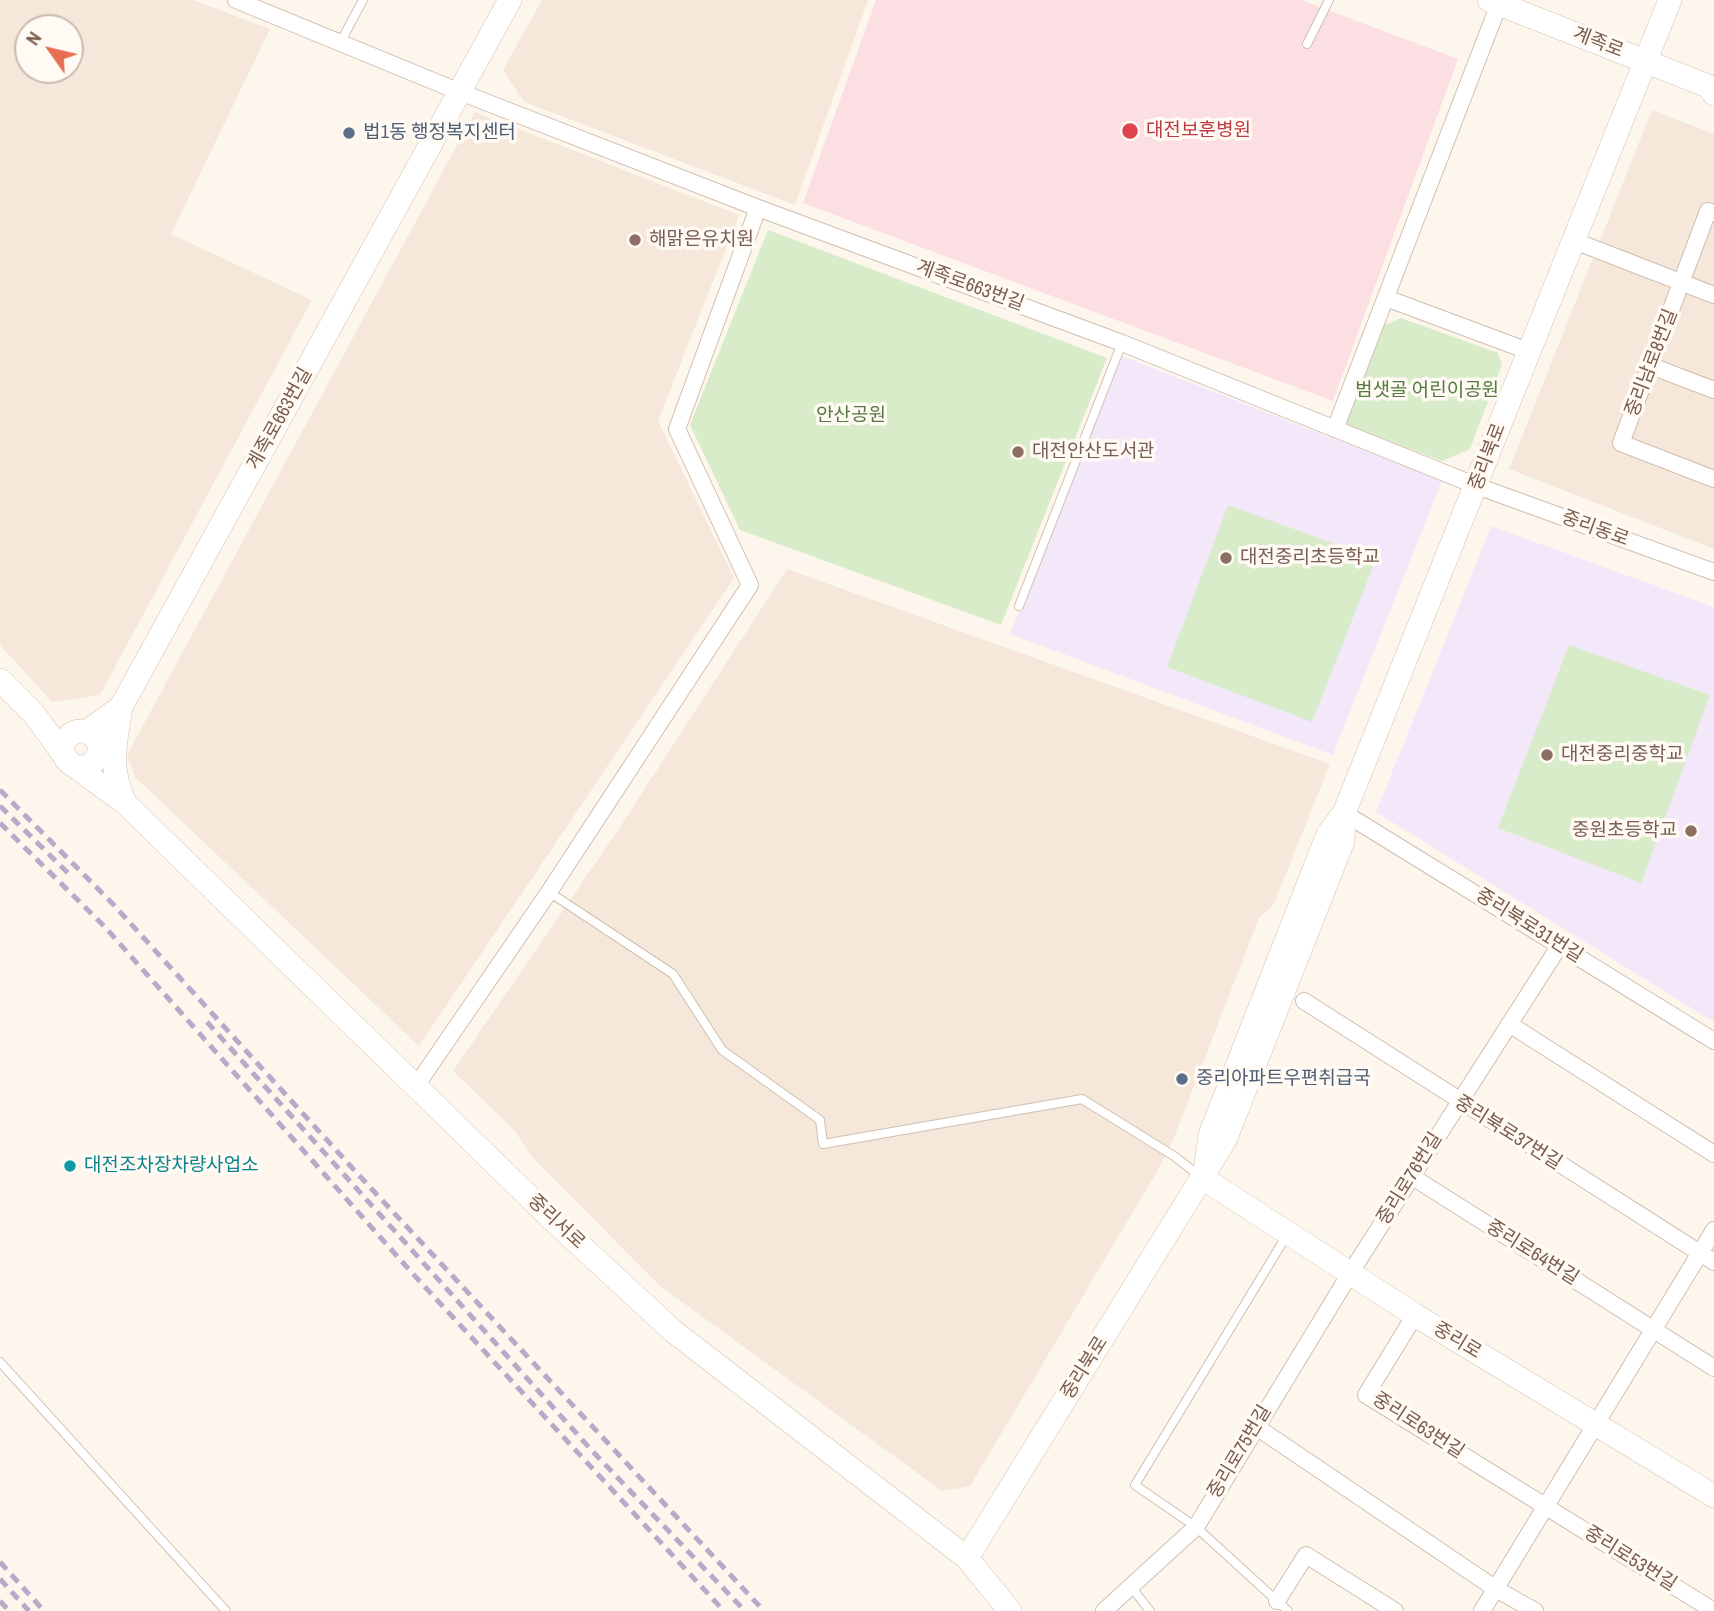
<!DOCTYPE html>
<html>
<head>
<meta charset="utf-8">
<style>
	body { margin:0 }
	#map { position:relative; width:1714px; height:1611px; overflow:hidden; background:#fdf6ec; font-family:"Archivo Narrow",sans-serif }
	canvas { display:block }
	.north { position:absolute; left:14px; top:14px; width:70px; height:70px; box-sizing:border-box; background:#fffaf3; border:2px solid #cabbb1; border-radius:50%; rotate:304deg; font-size:19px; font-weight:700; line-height:28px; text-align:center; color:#7a5c4d }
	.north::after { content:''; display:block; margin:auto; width:24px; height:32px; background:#e76f51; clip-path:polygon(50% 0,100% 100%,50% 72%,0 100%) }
</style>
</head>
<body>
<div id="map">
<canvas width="1714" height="1611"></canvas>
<div class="north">N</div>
</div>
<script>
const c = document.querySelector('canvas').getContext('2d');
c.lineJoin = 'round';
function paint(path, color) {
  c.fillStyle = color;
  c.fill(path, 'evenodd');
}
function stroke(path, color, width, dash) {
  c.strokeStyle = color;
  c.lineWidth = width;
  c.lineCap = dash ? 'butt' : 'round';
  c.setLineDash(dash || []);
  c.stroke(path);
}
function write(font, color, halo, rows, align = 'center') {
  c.font = font + ' "Archivo Narrow","Noto Sans KR",sans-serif';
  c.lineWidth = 7;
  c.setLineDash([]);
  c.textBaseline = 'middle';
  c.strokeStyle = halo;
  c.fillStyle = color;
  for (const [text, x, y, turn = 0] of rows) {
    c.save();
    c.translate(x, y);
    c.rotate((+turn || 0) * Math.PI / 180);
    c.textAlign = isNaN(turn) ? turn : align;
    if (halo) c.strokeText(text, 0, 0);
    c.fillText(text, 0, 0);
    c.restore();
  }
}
const residential = new Path2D(`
	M 0,0 L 193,0 L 270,29 L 171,234 L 312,300 L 100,695 L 52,702 L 0,645 ZM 28,28 L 70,28 L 70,70 L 28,70 Z
	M 542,0 L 868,0 L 795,205 L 524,102 L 503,70 Z
	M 1652,110 L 1714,134 L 1714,549 L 1509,469 Z
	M 475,112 L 739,215 L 658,421 L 734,578 L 419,1046 L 135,777 L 127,755 Z
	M 787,569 L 1330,764 L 1274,904 L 1259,918 L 1175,1135 L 1158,1170 L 970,1486 L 956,1489 L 942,1491 L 660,1286 L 533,1158 L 514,1130 L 453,1071 L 618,830 Z`);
const education = new Path2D(`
	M 1122,356 L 1442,481 L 1333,755 L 1010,634 Z
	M 1491,526 L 1714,607 L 1714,1022 L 1376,812 Z`);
const medical = new Path2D(`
	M 876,0 L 1301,0 L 1458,59 L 1333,401 L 803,203 Z`);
const green = new Path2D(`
	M 768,230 L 1107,358 L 1001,625 L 740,530 L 690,425 Z
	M 1401,318 L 1498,353 L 1502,365 L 1470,449 L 1442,461 L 1344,424 L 1382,326 Z
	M 1228,505 L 1376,559 L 1312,722 L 1167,667 Z
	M 1569,645 L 1710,695 L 1641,883 L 1498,828 Z`);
const lane = new Path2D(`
	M 341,41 L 363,0
	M 1307,44 L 1329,0
	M 1019,606 L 1122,343
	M 549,892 L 673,974 L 722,1050 L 820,1120 L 823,1144 L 1082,1099 L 1174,1156 L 1201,1177
	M 1287,1235 L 1135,1485 L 1196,1527 L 1288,1611
	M 0,1362 L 226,1611
	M 1132,1588 L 1150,1611`);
const street = new Path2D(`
	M 236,0 L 460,92 L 758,208 L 1122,343 L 1477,486 L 1714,572
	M 1714,213 L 1708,211 L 1621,443 L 1714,479
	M 1572,240 L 1714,295
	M 1386,298 L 1528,351
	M 1651,366 L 1714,390
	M 1335,429 L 1499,4
	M 1344,813 L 1714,1041
	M 1304,1001 L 1714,1262
	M 1509,1024 L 1714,1154
	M 416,1086 L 549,892 L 750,585 L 677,429 L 758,208
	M 1411,1176 L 1714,1368
	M 1415,1315 L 1366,1395 L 1714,1611
	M 1255,1426 L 1496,1589 L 1535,1611
	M 1277,1601 L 1306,1555 L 1395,1611
	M 1104,1611 L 1196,1527 L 1351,1272 L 1560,945
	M 1482,1611 L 1714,1230`);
const secondary = new Path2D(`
	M 1489,0 L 1708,86 L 1714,94
	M 0,680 L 34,714 L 69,762 L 125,803 L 555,1222 L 673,1331 L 967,1558 L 1010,1611
	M 121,707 C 115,748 108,763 125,803
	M63 749a18 18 0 1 1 36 0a18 18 0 1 1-36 0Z
	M 86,732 L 121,707 L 510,0
	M 1204,1179 L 1210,1135 L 1328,834 L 1344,813 L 1670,0
	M 1204,1179 L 1415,1315 L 1714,1496
	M 967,1558 L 1225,1140 L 1343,841 L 1344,813`);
const rail = new Path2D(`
	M 0,790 L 112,903 L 355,1171 L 764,1611
	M 0,806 L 71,876
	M 0,823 L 104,926 L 413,1274 L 724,1611
	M 207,1022 L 595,1454 L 745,1611
	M 0,1562 L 44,1611
	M 0,1579 L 29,1611
	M 0,1601 L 9,1611`);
const markers = [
	[1130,131,9,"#e0444e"],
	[349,133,7,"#5c6f8a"],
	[635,240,7,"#8d6e63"],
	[1018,452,7,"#8d6e63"],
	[1226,558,7,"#8d6e63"],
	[1547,755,7,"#8d6e63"],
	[1691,831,7,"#8d6e63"],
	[1182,1079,7,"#5c6f8a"],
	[70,1166,7,"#0f9aa8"]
];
const streetNames = [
	["계족로",1598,43,21],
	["계족로663번길",970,286,20],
	["중리남로8번길",1652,363,-69],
	["계족로663번길",280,419,-61],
	["중리북로",1488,457,-69],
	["중리동로",1595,529,20],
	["중리북로31번길",1529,926,32],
	["중리북로37번길",1508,1133,32],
	["중리로76번길",1410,1179,-58],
	["중리서로",556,1222,43],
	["중리로64번길",1532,1253,32],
	["중리로",1457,1341,31],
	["중리북로",1085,1368,-58],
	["중리로63번길",1418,1426,33],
	["중리로75번길",1240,1452,-59],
	["중리로53번길",1630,1559,32]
];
const healthNames = [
	["대전보훈병원",1146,131]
];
const serviceNames = [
	["법1동 행정복지센터",363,133],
	["중리아파트우편취급국",1196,1079]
];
const educationNames = [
	["해맑은유치원",649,240],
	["대전안산도서관",1032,452],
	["대전중리초등학교",1240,558],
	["대전중리중학교",1561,755],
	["중원초등학교",1677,831,"right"]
];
const parkNames = [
	["범샛골 어린이공원",1427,391],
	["안산공원",851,416]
];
const cultureNames = [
	["대전조차장차량사업소",84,1166]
];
paint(residential, '#f5e8da');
paint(education, '#f3e8fa');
paint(medical, '#fbdfe3');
paint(green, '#d8ecc9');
stroke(lane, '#d1beb0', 10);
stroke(street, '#d1beb0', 18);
stroke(secondary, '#d6c0b0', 24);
stroke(lane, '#fff', 8);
stroke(street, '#fff', 16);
stroke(secondary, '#fff', 23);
stroke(rail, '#b9a8c9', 5, [10, 7]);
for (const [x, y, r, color] of markers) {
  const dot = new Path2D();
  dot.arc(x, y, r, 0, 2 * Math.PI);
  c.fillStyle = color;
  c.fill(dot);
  stroke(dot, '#fffaf3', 2.5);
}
write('19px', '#7a5c4d', '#fffaf3', streetNames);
write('19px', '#be3a42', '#fffaf3', healthNames, 'left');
write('19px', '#4e5e75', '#fffaf3', serviceNames, 'left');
write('19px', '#785e54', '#fffaf3', educationNames, 'left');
write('19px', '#537a41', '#fffaf3', parkNames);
write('19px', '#0d838f', '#fffaf3', cultureNames, 'left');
</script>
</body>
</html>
